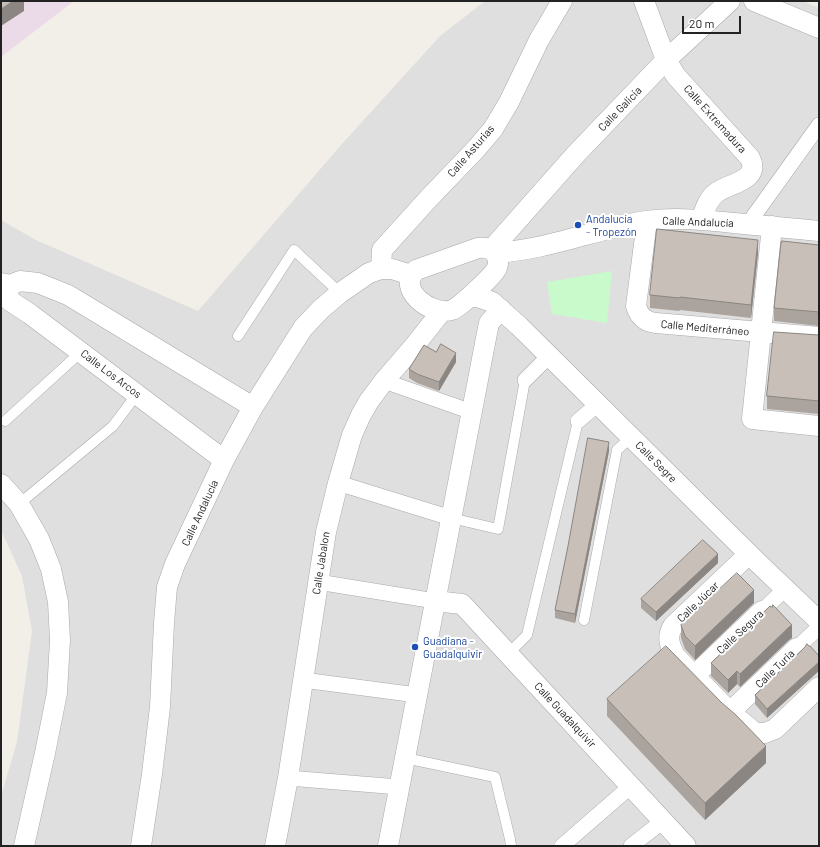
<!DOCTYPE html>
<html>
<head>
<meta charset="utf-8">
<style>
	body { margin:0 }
	#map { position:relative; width:820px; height:847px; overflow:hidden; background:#f2efe9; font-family:Barlow,sans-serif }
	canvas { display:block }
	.frame { position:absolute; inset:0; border:2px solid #222; pointer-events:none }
	.scale { position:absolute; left:682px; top:16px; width:59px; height:18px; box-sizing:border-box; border:2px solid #222; border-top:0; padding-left:5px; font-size:12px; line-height:14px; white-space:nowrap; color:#222; -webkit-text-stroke:3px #fff; paint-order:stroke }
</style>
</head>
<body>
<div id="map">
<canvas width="820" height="847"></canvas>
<div class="frame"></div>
<div class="scale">20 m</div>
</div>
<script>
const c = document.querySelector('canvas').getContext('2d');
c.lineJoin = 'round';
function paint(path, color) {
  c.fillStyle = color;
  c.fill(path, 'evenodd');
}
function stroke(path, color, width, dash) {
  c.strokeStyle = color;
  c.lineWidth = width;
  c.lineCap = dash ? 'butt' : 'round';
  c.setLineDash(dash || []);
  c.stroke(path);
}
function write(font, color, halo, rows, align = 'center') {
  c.font = font + ' Barlow,sans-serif';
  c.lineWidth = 4;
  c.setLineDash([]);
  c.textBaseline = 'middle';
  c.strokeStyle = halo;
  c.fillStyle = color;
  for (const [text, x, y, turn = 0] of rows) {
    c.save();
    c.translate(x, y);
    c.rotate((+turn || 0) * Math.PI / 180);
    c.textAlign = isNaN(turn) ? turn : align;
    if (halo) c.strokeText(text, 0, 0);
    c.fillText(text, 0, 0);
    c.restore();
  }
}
const residential = new Path2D(`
	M 485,1 L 803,1 L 819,8 L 819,846 L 1,846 L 1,796 L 17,742 L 32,631 L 22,576 L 1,530 L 1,220 L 36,240 L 198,311 L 341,145 L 440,36 Z`);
const industrial = new Path2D(`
	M 1,1 L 74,1 L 1,57 Z`);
const park = new Path2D(`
	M 612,271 L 607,323 L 552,314 L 547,282 Z`);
const service = new Path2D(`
	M 238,336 L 294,250 L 340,293
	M 5,421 L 81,352
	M 19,504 L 113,426 L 137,394
	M 451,518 L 498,529 L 525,380
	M 584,620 L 617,450 L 631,437
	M 508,654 L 527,635 L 578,421
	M 405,758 L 495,777 L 510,839 L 511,846`);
const pedestrian = new Path2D(`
	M 748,224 L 819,125
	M 525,380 L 549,356
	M 384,381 L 472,412
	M 578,421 L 598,404
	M 338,483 L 451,518
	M 318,582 L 435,601
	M 762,611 L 785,589
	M 797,648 L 819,627
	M 303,680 L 417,695
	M 288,778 L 399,787
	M 562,846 L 631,786
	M 631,846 L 663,821`);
const minor = new Path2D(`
	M 644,1 L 666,60 L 676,76 L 750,158 C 761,181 729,183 716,193 C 707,200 705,210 701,220
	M 754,1 L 819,28
	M 647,221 L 636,306 C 639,316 645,322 656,323 L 819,337
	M 772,226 L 752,419 L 819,426
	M 478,248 C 485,247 491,248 495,253 C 498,258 499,263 497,268 C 493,276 460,307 452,310 C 432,317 395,289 416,270 Z
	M 491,250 L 576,154 L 666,60 L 730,1
	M 495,253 C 547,250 595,229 646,221 C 675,217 705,220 734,223 C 762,226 791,228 819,231
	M 381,269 L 382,250 L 429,198 L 476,149 L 493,129 L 509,102 L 539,40 L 562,1
	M 1,283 L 10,285 L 20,281 L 38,283 L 68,295 L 253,407
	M 10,285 L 8,293 L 10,301 L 30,314 L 224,460
	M 469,297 L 478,297 L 492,302 L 519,326 L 756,561 L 819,621
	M 1,484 L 19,504 L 39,539 L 51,569 L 58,602 L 60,640 L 57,693 L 45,753 L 24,846
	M 749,554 L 673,626 C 666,637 670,646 675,656 L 730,712 L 753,731 L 758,733 L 765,733 L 775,729 L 819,687
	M 435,601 L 462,604 L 686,846
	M 695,675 L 762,611
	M 730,712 L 797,648
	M 141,846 L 152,774 L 160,707 L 164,623 L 167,587 L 175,564 L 224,460 L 253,407 L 303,328 L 321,309 L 340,293 L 369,273 L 381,269 L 392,269 L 411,275
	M 275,846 L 288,778 L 326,532 L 338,483 L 352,435 L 361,415 L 369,401 L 384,381 L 415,345 L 442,311
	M 388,846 L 487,333 L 489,323 L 501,309`);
const wall = new Path2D(`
	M 819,245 L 819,326 L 774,321 L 774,308 Z
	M 758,253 L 751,318 L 680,310 L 679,311 L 650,308 L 650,295 Z
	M 819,335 L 819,414 L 767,409 L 767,396 Z
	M 456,362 L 439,391 L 417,383 L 409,378 L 409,369 Z
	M 609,451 L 575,623 L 555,618 L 555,610 Z
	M 718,563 L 656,621 L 641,608 L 641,599 Z
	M 754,603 L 695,660 L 685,649 L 681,638 L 681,625 Z
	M 792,638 L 789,640 L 740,687 L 737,684 L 728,693 L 711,676 L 711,663 Z
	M 805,647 L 767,718 L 755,704 L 755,695 Z
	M 607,699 L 766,763 L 705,820 L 607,716 Z`);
const shadedWall = new Path2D(`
	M 13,1 L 24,1 L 24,11 L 1,26 L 1,9 Z
	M 758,240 L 758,253 L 751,318 L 751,305 Z
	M 456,353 L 456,362 L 439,391 L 439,382 Z
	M 609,442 L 609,451 L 575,623 L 575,614 Z
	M 718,554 L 718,563 L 656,621 L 656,612 Z
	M 754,590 L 754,603 L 695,660 L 695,646 Z
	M 792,625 L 792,638 L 789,640 L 740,687 L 740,674 L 789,627 Z
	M 819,662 L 819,671 L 767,718 L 767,709 Z
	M 737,671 L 737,684 L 728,693 L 728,680 Z
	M 766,746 L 766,763 L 705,820 L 705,803 Z`);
const building = new Path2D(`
	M 1,1 L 13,1 L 1,9 Z
	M 657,229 L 758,240 L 751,305 L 680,297 L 679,298 L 650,295 Z
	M 782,241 L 819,245 L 819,312 L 774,308 L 781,242 L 782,242 Z
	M 774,332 L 819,335 L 819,401 L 767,396 Z
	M 441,344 L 456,353 L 439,382 L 417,374 L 409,369 L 424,345 L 436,352 Z
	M 588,438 L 609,442 L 575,614 L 555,610 L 568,546 Z
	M 703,540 L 718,554 L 656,612 L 641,599 Z
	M 737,573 L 754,590 L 695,646 L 685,636 L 681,625 Z
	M 773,605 L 792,625 L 789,627 L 740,674 L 737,671 L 728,680 L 711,663 L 770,606 L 772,607 Z
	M 807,644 L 809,646 L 810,646 L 819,656 L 819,662 L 767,709 L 755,695 L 805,647 Z
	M 666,646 L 722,703 L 736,715 L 766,746 L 705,803 L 607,699 Z`);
const markers = [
	[578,225,4,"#1a4fb4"],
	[415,647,4,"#1a4fb4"]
];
const streetNames = [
	["Calle Galicia",620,109,-46],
	["Calle Extremadura",715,119,48],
	["Calle Asturias",471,151,-49],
	["Calle Andalucía",698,222,2],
	["Calle Mediterráneo",705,328,5],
	["Calle Los Arcos",111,374,37],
	["Calle Segre",656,462,45],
	["Calle Andalucía",200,513,-65],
	["Calle Jabalon",321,563,-81],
	["Calle Júcar",698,602,-44],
	["Calle Segura",740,632,-43],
	["Calle Turia",775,669,-44],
	["Calle Guadalquivir",565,715,47]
];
const transitNames = [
	["Andalucía",586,219],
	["- Tropezón",586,232],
	["Guadiana -",423,641],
	["Guadalquivir",423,654]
];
paint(residential, '#e0dfdf');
paint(industrial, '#ebdbe8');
paint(park, '#c8facc');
stroke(service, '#a9a9a9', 11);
stroke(pedestrian, '#a9a9a9', 16);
stroke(minor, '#a9a9a9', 21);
stroke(service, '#fff', 10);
stroke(pedestrian, '#fff', 15);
stroke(minor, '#fff', 20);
paint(wall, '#aba49e');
paint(shadedWall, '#8b8681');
paint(building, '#c7bfb8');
stroke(building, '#8b8681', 1);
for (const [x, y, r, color] of markers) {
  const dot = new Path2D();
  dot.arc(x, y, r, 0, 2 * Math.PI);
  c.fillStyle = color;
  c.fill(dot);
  stroke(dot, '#fff', 1.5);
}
write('11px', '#222', '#fff', streetNames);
write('11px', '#164399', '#fff', transitNames, 'left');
</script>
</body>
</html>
